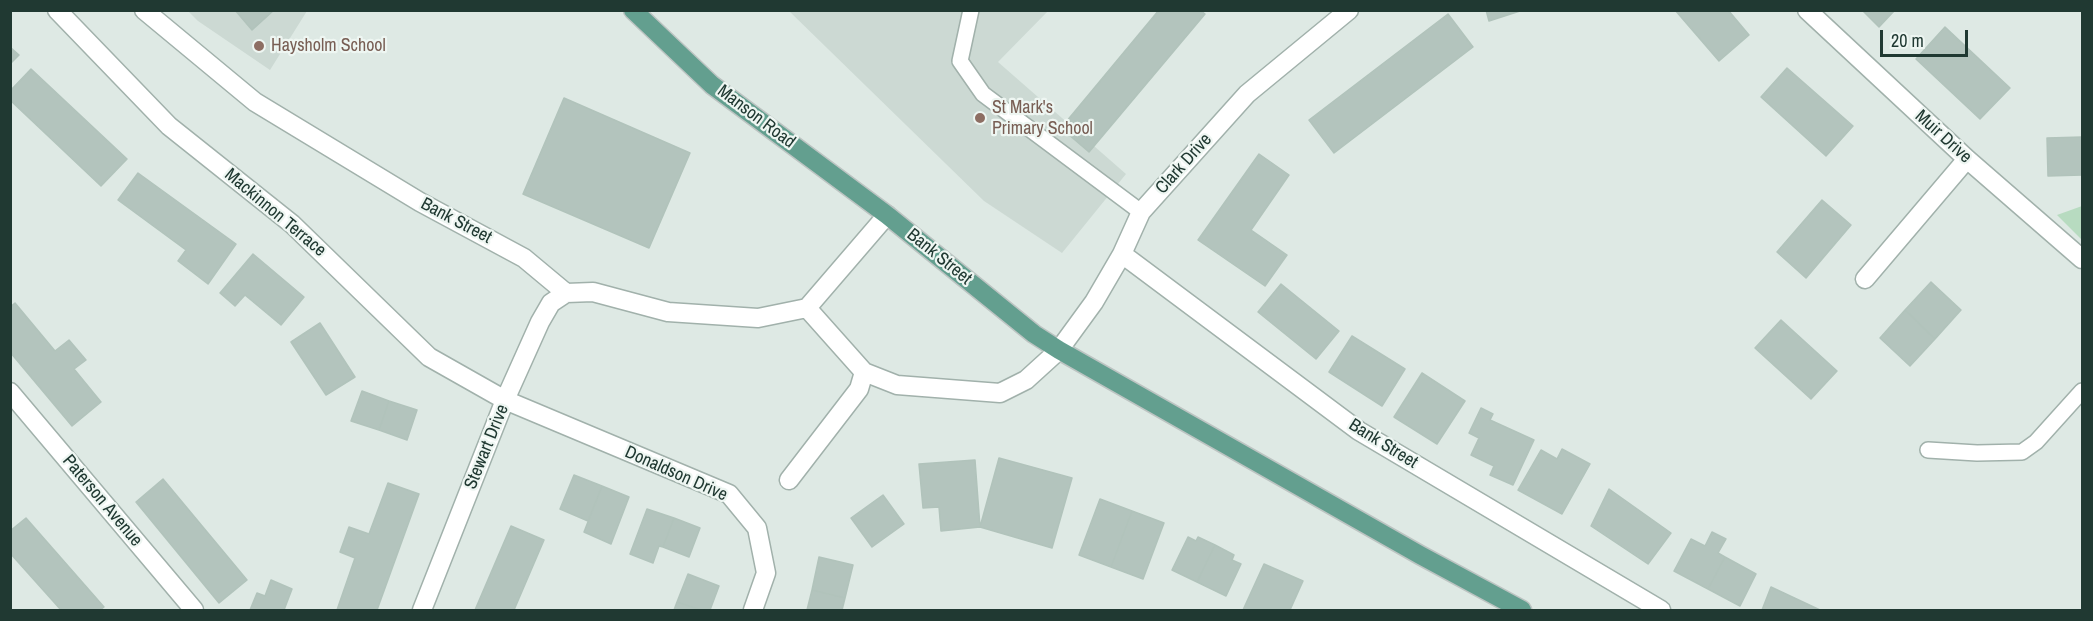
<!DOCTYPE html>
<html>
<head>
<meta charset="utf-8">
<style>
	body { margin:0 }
	#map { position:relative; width:2093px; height:621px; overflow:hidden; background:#dee9e4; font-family:"Archivo Narrow",sans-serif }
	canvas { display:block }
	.frame { position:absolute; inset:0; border:12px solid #203932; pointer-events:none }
	.scale { position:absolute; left:1880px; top:30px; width:88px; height:27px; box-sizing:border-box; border:3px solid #203932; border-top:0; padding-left:8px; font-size:18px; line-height:21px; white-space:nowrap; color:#203932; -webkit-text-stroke:4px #eef6f2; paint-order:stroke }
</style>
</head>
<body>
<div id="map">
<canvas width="2093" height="621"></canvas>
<div class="frame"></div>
<div class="scale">20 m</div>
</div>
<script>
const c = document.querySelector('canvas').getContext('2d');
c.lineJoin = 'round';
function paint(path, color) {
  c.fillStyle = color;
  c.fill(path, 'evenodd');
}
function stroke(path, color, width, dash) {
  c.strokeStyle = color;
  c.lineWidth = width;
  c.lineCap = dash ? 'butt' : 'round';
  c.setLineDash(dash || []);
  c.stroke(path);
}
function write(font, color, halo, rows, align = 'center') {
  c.font = font + ' "Archivo Narrow",sans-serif';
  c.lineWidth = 4.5;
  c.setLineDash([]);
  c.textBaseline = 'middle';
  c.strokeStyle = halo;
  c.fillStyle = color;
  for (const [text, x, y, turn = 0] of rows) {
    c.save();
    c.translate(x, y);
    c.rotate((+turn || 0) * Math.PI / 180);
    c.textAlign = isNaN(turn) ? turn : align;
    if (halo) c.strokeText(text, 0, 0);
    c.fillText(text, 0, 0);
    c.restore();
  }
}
const built = new Path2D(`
	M 188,11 L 307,11 L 270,70 L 198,21 Z
	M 789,11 L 1048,11 L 998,62 L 1126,174 L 1062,253 L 984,201 Z`);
const green = new Path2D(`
	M 2082,206 L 2082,240 L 2057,215 Z`);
const building = new Path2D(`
	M 235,10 L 274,10 L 252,30 Z
	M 1159,10 L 1200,10 L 1205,14 L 1089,152 L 1061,128 Z
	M 1486,10 L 1523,10 L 1489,21 Z
	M 1675,10 L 1728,10 L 1749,35 L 1719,61 Z
	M 1862,10 L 1895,10 L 1879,27 Z
	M 1448,14 L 1473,47 L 1334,153 L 1309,120 Z
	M 1945,27 L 2010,88 L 1980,119 L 1916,59 Z
	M 10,47 L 19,55 L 10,64 Z
	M 1787,68 L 1853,126 L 1826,156 L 1761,97 Z
	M 31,69 L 127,159 L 101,186 L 10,100 L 10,91 Z
	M 564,98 L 690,153 L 649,248 L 523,194 Z
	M 2082,137 L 2082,175 L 2048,176 L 2047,138 Z
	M 1259,154 L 1289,175 L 1251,230 L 1287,255 L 1265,286 L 1198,240 Z
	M 138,173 L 236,244 L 208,284 L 178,261 L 186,250 L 118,200 Z
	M 1822,200 L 1851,225 L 1806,278 L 1777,252 Z
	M 253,254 L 304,297 L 281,325 L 245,295 L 235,306 L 220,293 Z
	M 1931,282 L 1961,310 L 1935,339 L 1905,310 Z
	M 1281,284 L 1339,331 L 1316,359 L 1258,312 Z
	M 15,303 L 55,351 L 69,340 L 86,360 L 74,369 L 101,402 L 72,426 L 10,352 L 10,307 Z
	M 1905,310 L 1935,339 L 1910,366 L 1880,338 Z
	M 1781,320 L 1837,371 L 1811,399 L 1755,348 Z
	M 320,323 L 355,377 L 326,395 L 291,342 Z
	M 1352,336 L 1405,369 L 1382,406 L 1329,372 Z
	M 1422,373 L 1465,401 L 1437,444 L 1394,417 Z
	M 362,391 L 389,401 L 379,430 L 351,421 Z
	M 389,401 L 417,410 L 407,440 L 379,430 Z
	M 1481,408 L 1493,414 L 1490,420 L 1534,440 L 1513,485 L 1490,475 L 1494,466 L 1471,455 L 1479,438 L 1469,433 Z
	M 1562,449 L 1590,464 L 1562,514 L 1518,490 L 1541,450 L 1557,459 Z
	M 999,458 L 1072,478 L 1052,548 L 980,527 Z
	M 975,460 L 980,527 L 941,531 L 939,507 L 923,508 L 919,464 Z
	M 574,475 L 602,486 L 588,521 L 560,509 Z
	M 163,479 L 247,580 L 219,603 L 136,502 Z
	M 388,483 L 419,494 L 377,610 L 337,610 L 355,558 L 340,552 L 349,527 L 369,534 Z
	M 602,486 L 629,497 L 611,544 L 584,532 Z
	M 1609,489 L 1671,533 L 1648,564 L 1591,526 Z
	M 883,495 L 904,524 L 872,547 L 851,518 Z
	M 1100,499 L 1132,511 L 1111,567 L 1079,555 Z
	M 647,509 L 674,518 L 663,547 L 659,546 L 653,563 L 630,554 Z
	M 1132,511 L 1164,523 L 1143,579 L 1111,567 Z
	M 26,518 L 104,607 L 100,610 L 61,610 L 10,553 L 10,531 Z
	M 674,518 L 700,528 L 689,557 L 663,547 Z
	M 511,526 L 544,540 L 514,610 L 475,610 Z
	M 1712,532 L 1726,539 L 1718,553 L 1725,557 L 1708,589 L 1674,571 L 1691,539 L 1705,546 Z
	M 1188,537 L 1196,541 L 1198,537 L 1215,545 L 1197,582 L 1172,570 Z
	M 1215,545 L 1234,555 L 1232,560 L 1241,564 L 1226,596 L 1197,582 Z
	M 819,557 L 853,565 L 845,598 L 812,590 Z
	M 1725,557 L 1756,574 L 1740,606 L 1708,589 Z
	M 1264,564 L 1303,581 L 1290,610 L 1243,610 Z
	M 688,574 L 719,586 L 710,610 L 701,610 L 677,602 Z
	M 271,580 L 292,589 L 284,610 L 250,610 L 257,593 L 265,596 Z
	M 1771,587 L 1820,610 L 1762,610 Z
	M 812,590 L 845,598 L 842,610 L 807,610 Z
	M 677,602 L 701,610 L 674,610 Z`);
const lane = new Path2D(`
	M 971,10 L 960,61 L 983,94 L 1141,212
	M 1928,450 L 1977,453 L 2022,452 L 2036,442 L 2082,391`);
const street = new Path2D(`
	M 57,10 L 169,126 L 292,224 L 429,357 L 505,400 L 729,494 L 757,528 L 766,573 L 753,610
	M 144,10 L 255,102 L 420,202 L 524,258 L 566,293 L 593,292 L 668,312 L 758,318 L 807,308 L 887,215
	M 1807,10 L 1967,159 L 2082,259
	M 1122,254 L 1359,431 L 1661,610
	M 1865,279 L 1967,159
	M 807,308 L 864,372 L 897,385 L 1000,393 L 1026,380 L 1059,350 L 1094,302 L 1122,254 L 1141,212 L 1247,94 L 1349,10
	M 10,392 L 194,610
	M 789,480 L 859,389 L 864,372
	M 422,610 L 505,400 L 540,322 L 551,303 L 566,293`);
const primary = new Path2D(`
	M 633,10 L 712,85 L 887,215 L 1034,334 L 1059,350 L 1420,555 L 1522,610`);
const markers = [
	[259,46,6,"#8d6e63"],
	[980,118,6,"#8d6e63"]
];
const educationNames = [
	["Haysholm School",271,46],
	["St Mark's",992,108],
	["Primary School",992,129]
];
const streetNames = [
	["Manson Road",756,117,37],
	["Muir Drive",1943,137,42],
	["Clark Drive",1184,164,-48],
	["Mackinnon Terrace",275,213,40],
	["Bank Street",456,221,28],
	["Bank Street",939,257,39],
	["Bank Street",1383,444,32],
	["Stewart Drive",487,447,-68],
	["Donaldson Drive",676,474,24],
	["Paterson Avenue",102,501,50]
];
paint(built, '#ccd9d3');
paint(green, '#b7dbc0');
paint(building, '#b3c4bd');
stroke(building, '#b1c3bb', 1.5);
stroke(lane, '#a1b1ab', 18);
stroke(street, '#a1b1ab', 21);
stroke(primary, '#bcc4c2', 21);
stroke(lane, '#fff', 15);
stroke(street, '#fff', 18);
stroke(primary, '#639f8f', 18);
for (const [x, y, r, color] of markers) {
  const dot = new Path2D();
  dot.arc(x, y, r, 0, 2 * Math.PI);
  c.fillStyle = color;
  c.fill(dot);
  stroke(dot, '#eef6f2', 2);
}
write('18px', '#785e54', '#eef6f2', educationNames, 'left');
write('18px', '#203932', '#eef6f2', streetNames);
</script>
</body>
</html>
